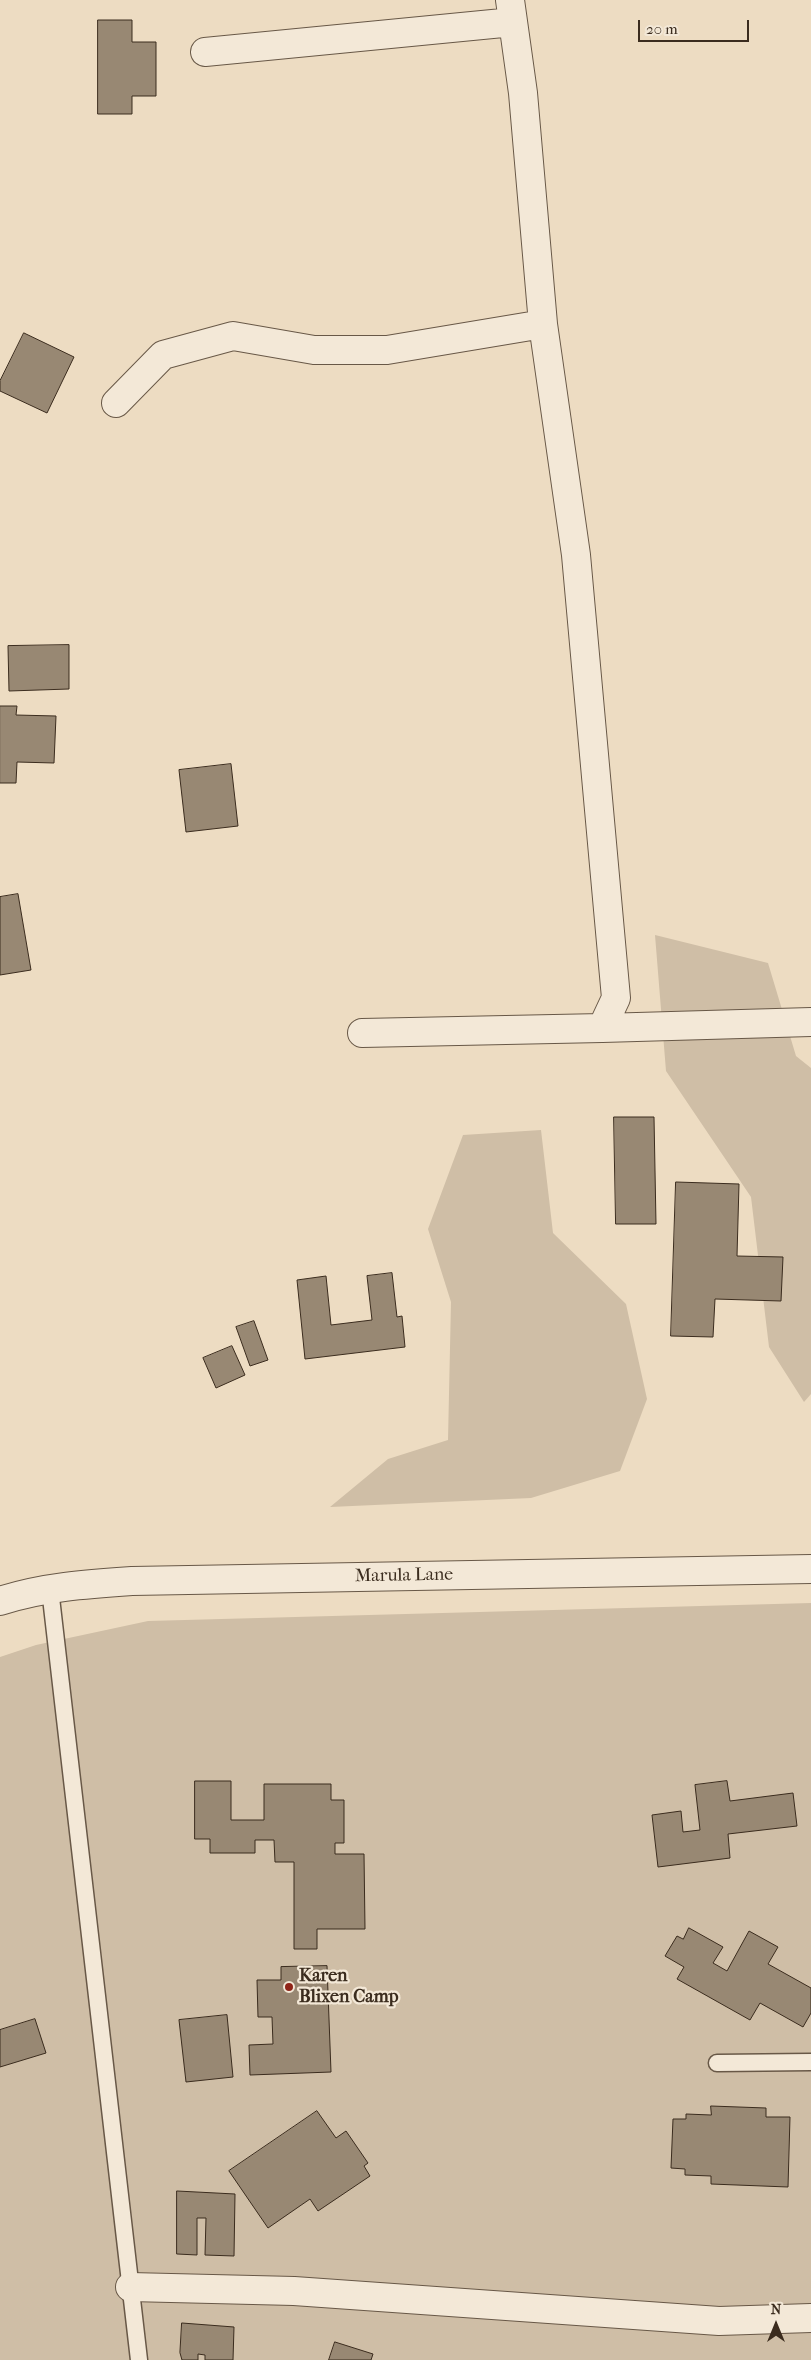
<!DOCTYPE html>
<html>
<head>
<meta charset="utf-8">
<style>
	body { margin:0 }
	#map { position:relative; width:811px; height:2360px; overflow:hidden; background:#eddcc2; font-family:"IM FELL French Canon",serif }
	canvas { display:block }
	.north { position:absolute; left:751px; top:2300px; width:50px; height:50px; -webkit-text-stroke:4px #f3e8d7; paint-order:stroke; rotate:0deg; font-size:14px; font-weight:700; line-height:20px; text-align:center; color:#3b2c1e }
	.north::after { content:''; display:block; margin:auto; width:18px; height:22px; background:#3b2c1e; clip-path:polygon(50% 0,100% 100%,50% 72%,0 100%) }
	.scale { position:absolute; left:638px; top:20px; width:111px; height:22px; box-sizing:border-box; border:2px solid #3b2c1e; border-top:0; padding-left:6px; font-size:15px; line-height:18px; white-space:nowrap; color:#3b2c1e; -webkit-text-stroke:4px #f3e8d7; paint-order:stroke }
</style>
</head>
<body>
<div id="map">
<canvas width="811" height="2360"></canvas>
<div class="north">N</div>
<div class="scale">20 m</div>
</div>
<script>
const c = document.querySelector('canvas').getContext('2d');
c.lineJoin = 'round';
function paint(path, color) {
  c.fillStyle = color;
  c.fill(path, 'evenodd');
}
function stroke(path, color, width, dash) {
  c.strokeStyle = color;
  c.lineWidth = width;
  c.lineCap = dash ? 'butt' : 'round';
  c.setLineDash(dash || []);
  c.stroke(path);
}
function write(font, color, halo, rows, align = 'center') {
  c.font = font + ' "IM FELL French Canon",serif';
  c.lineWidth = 4.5;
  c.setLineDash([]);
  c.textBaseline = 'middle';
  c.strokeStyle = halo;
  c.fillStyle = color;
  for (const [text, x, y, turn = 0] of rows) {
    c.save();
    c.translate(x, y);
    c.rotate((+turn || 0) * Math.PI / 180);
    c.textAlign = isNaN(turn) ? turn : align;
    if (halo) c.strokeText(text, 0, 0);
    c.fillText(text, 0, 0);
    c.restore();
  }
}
const green = new Path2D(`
	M 655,935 L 768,963 L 796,1056 L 811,1068 L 811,1394 L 804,1402 L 769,1347 L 751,1197 L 666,1071 Z
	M 541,1130 L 553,1233 L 626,1304 L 647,1399 L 620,1471 L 531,1498 L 330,1507 L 388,1459 L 448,1440 L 451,1302 L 428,1229 L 463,1135 Z
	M 811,1603 L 811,2360 L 0,2360 L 0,1657 L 36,1645 L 148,1621 Z`);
const building = new Path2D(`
	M 98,20 L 132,20 L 132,42 L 156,42 L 156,96 L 132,96 L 132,114 L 98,114 Z
	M 24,333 L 74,357 L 47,413 L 0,391 L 0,381 Z
	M 69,645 L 69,689 L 9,691 L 8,646 Z
	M 0,706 L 17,706 L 16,715 L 56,716 L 54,763 L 17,762 L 16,783 L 0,783 Z
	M 231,764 L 238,826 L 186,832 L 179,770 Z
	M 18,894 L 31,970 L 0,975 L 0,897 Z
	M 614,1117 L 654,1117 L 656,1224 L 616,1224 Z
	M 676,1182 L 739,1184 L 737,1256 L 783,1257 L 781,1301 L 715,1299 L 713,1337 L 671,1336 Z
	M 392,1273 L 397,1317 L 402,1316 L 405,1347 L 305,1359 L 297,1280 L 326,1276 L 331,1325 L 372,1320 L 367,1276 Z
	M 254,1321 L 268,1360 L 250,1366 L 236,1327 Z
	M 232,1346 L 245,1375 L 216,1388 L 203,1358 Z
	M 195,1781 L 231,1781 L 231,1820 L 264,1820 L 264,1784 L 331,1784 L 331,1800 L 344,1800 L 344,1843 L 335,1843 L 335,1854 L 364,1854 L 365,1929 L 317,1929 L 317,1949 L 294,1949 L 294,1862 L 275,1862 L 274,1840 L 255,1840 L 255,1853 L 210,1853 L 210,1839 L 195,1839 Z
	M 727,1781 L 730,1801 L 793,1793 L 797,1826 L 728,1834 L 730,1858 L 658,1867 L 652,1815 L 681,1811 L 683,1832 L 700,1830 L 695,1785 Z
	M 689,1928 L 723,1947 L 713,1963 L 727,1971 L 749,1931 L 778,1947 L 768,1964 L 811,1988 L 811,2013 L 803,2027 L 760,2003 L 750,2020 L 677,1979 L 684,1967 L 665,1956 L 677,1936 L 683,1939 Z
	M 327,1966 L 331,2072 L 250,2075 L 249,2045 L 273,2044 L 272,2017 L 258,2017 L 257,1980 L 281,1980 L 281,1967 Z
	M 227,2015 L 233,2077 L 186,2082 L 179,2020 Z
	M 35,2019 L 46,2053 L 0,2067 L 0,2030 Z
	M 711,2106 L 766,2108 L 766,2117 L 790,2117 L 788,2187 L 711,2184 L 711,2176 L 685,2175 L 685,2169 L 671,2168 L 673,2119 L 686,2119 L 686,2114 L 711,2115 Z
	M 317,2111 L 336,2138 L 346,2131 L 368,2163 L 364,2166 L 370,2176 L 318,2211 L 310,2199 L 268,2228 L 229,2171 Z
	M 177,2191 L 235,2194 L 234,2256 L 205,2255 L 206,2218 L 197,2218 L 197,2255 L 177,2254 Z
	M 182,2323 L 234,2327 L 233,2360 L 205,2360 L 205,2355 L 198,2354 L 198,2360 L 182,2360 L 180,2353 Z
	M 335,2342 L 373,2354 L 371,2360 L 329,2360 Z`);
const lane = new Path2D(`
	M 50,1589 L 139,2360
	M 717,2063 L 811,2062`);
const street = new Path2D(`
	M 205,52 L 513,22
	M 116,403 L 163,355 L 233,336 L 314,350 L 387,350 L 543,324 L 523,93 L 510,0
	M 602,1028 L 811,1022
	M 362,1033 L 602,1028 L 616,998 L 576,555 L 543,324
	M 0,1601 C 43,1587 87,1584 132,1581 L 811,1569
	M 130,2287 L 294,2291 L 719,2321 L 811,2318`);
const markers = [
	[289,1987,5,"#8f2418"]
];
const streetNames = [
	["Marula Lane",404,1576,-1]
];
const poiNames = [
	["Karen",299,1977],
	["Blixen Camp",299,1998]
];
paint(green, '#cfbea6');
paint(building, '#988873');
stroke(building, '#3b2c1e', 1);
stroke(lane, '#685847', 19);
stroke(street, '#685847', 30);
stroke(lane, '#f3e8d7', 16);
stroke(street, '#f3e8d7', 28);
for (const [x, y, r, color] of markers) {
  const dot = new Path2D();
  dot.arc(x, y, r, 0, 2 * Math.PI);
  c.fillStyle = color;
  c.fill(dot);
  stroke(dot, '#f3e8d7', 2);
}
write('18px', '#3b2c1e', '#f3e8d7', streetNames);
write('bold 18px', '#3b2c1e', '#f3e8d7', poiNames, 'left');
</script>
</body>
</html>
